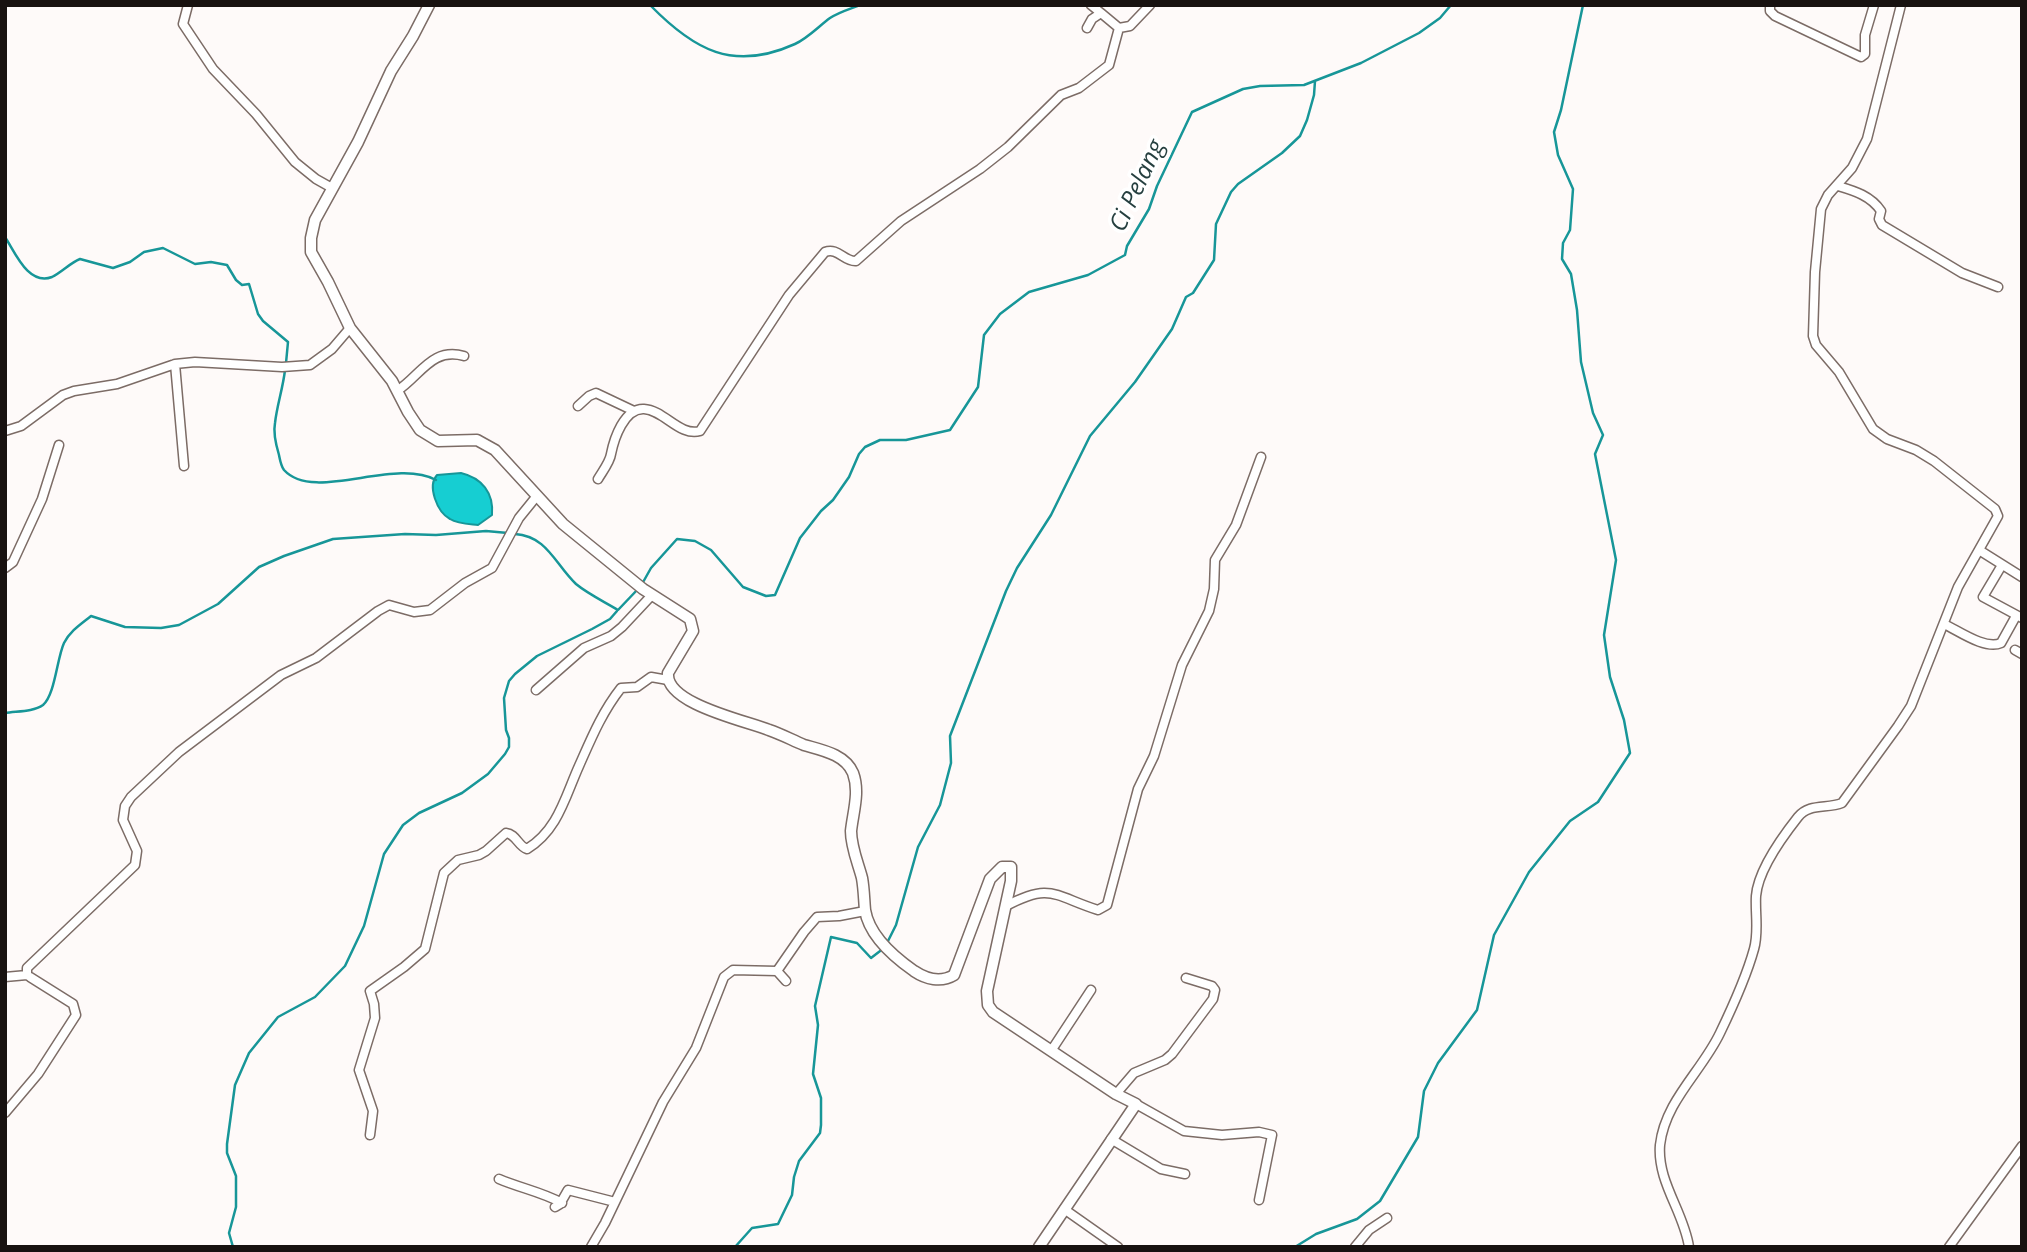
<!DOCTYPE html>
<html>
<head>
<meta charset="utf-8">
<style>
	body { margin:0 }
	#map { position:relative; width:2027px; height:1252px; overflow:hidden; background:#fefaf9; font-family:"Open Sans",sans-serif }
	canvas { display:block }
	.frame { position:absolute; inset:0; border:7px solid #181210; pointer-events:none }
</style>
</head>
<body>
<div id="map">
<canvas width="2027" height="1252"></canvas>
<div class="frame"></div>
</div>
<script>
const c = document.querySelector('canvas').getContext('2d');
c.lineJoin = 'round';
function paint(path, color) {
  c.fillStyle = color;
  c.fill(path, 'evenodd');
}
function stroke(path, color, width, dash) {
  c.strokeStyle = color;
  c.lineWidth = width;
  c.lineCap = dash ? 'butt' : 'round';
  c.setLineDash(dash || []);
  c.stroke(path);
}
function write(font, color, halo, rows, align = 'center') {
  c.font = font + ' "Open Sans",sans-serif';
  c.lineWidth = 7;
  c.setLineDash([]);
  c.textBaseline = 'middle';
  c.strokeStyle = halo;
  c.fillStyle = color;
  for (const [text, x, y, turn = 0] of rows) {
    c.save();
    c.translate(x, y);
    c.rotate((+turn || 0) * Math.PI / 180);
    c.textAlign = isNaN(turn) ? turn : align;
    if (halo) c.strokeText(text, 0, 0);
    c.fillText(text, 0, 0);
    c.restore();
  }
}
const water = new Path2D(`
	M 461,473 C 482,478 494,493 492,515 L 478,525 C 469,524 458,524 450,519 C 437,512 427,486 437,475 Z`);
const stream = new Path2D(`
	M 650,5 C 694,50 733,72 795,44 C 808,38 819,26 830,18 C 839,12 850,9 860,5
	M 5,237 C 15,252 28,286 52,277 C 62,272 70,263 80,259 L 113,268 L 130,262 L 144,252 L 163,248 L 195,264 L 211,262 L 227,265 L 236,280 L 242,285 L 249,284 L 258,314 L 263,321 L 288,342 L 286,363
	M 285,370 C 283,388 277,405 275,423 C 273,433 276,445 279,455 C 280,460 281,466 284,470 C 314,503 394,457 436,480
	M 515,534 C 547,536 555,564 576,584 C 588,594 605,602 618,610 L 638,589
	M 642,584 L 651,568 L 677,539 L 695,541 L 711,550 L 743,587 L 766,596 L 775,595 L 800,538 L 821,511 L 833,500 L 849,477 L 859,454 L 865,447 L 880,440 L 906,440 L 950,430 L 978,387 L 984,335 L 1000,314 L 1029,292 L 1088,275 L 1125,255 L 1127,246 L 1149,209 L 1157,186 L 1192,112 L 1243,89 L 1260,86 L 1304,85 L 1361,63 L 1419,33 L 1440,18 L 1451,5
	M 5,713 C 17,711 33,712 43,705 C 55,695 57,658 64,643 C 70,631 81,624 91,616 L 125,627 L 161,628 L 179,625 L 218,604 L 259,567 L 284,556 L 333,539 L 405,534 L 436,535 L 486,531 L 508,533
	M 887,943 L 896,925 L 918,847 L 940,805 L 951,763 L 950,736 L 1006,591 L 1017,568 L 1051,515 L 1090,436 L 1135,382 L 1172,329 L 1186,297 L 1193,293 L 1214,260 L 1216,224 L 1231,192 L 1238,184 L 1282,153 L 1300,136 L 1307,120 L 1314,95 L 1315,81
	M 233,1247 L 229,1233 L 236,1207 L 236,1176 L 227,1153 L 227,1144 L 235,1085 L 249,1053 L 278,1017 L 315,997 L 345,966 L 364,926 L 384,854 L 403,825 L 419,813 L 462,793 L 488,774 L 505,754 L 509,747 L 509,738 L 506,730 L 504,698 L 509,681 L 515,674 L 537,656 L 592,629 L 610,619 L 617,611
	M 735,1247 L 752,1228 L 778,1224 L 792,1195 L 794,1177 L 799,1161 L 820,1133 L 821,1125 L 821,1098 L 813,1074 L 818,1025 L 815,1006 L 831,937 L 857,943 L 871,958 L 884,948
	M 1295,1247 L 1316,1234 L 1357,1219 L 1380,1201 L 1418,1137 L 1424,1091 L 1438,1063 L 1477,1010 L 1494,935 L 1529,872 L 1570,821 L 1598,802 L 1630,753 L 1624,720 L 1610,677 L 1604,635 L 1616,560 L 1595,454 L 1603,435 L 1593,413 L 1581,362 L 1577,310 L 1571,274 L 1562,259 L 1563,243 L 1570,230 L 1573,189 L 1558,155 L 1554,132 L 1561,110 L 1583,5`);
const minor = new Path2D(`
	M 188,5 L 183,24 L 213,69 L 256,114 L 295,162 L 316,179 L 332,188
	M 1091,5 L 1101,13
	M 1770,5 L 1770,11 L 1775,16 L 1861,57 L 1865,54 L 1865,35 L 1874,5
	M 1087,28 L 1092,19 L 1101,13 L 1119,28
	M 1838,186 C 1855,191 1871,196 1881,211 L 1879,219 L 1882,225 L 1962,273 L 1998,287
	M 175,364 L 184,466
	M 397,391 C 421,375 432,347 464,356
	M 578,406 L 589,396 L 596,393 L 634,411
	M 5,431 L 21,426 L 63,395 L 74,391 L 117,384 L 175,364 L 195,362 L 282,367 L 310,365 L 332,349 L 350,328
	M 598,479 C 602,472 610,462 611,454 C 614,439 624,408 644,409 C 664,410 680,437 700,431 L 789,295 L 825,252 C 838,247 844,262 856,261 L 901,221 L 980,169 L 1008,147 L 1061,95 L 1079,88 L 1109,65 L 1119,28 L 1130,26 L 1150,5
	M 1979,550 L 2022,577
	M 2002,565 L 1983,597 L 2022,618
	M 5,568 L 13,562 L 42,499 L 59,445
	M 1944,624 C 1959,631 1985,650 2001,643 L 2016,616
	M 2015,650 L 2022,654
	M 536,690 L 584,648 L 611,636 L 622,627 L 652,595
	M 1006,906 C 1051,882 1054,896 1098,910 L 1107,905 L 1138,789 L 1154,756 L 1182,665 L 1209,611 L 1214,589 L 1215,560 L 1236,525 L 1261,457
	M 777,971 L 804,932 L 817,917 L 839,916 L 865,911
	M 5,977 L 27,975
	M 1051,1051 L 1091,990
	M 1116,1094 L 1134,1073 L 1165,1060 L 1172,1054 L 1213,999 L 1215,990 L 1212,986 L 1186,978
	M 1136,1104 L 1184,1131 L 1222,1135 L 1259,1132 L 1272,1135 L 1259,1200
	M 5,1113 L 38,1074 L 76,1015 L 73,1004 L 30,977 L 27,975 L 27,968 L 135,865 L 137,851 L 123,820 L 125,806 L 131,797 L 179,752 L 281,675 L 316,658 L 378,611 L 389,605 L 414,612 L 430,610 L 465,583 L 492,568 L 519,518 L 536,497
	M 370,1135 L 373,1111 L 359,1070 L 375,1018 L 374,1004 L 370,991 L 404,967 L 425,949 L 444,873 L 458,860 L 479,855 L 486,851 L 506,833 C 516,834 518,846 527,849 C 558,830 565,797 579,766 C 591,739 602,712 621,688 L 637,687 L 651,677 L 668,680
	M 1111,1139 L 1161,1169 L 1185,1174
	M 499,1179 C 520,1188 542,1192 562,1203
	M 555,1207 L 560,1204 L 568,1190 L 615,1202
	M 1064,1209 L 1118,1247
	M 591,1247 L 605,1223 L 663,1102 L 696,1048 L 724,977 L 733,970 L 777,971 L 786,981
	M 1355,1247 L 1369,1230 L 1387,1218
	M 1689,1247 C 1684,1212 1657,1182 1660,1145 C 1665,1101 1702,1071 1720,1033 C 1733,1006 1746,978 1754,949 C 1759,932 1755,914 1756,896 C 1758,871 1783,836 1798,817 C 1809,803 1827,809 1842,803 L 1898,726 L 1911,706 L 1958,587 L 1998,516 L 1995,509 L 1934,461 L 1916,450 L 1887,439 L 1873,429 L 1839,372 L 1816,345 L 1813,336 L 1815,272 L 1821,209 L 1828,195 L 1852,168 L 1867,139 L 1901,5
	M 1949,1247 L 2022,1146`);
const tertiary = new Path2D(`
	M 429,5 L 413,36 L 391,71 L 358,142 L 315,220 L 311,238 L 311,252 L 328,282 L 350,328 L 392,381 L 408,412 L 420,430 L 438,441 L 477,440 L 495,450 L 563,524 L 643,589 L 690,619 L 693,631 L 668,673 C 665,704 747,721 769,730 C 781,734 792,740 804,745 C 821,750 845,754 853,773 C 860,792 853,812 851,831 C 851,847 858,863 862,878 C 864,889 864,899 865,910 C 869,935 894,957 914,971 C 926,979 941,983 954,975 L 990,879 L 1002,867 L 1011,867 L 1011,881 L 987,991 L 988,1005 L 993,1012 L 1116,1094 L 1136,1104 L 1039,1247`);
const waterNames = [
	["Ci Pelang",1138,186,-65]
];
paint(water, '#16ced2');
stroke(water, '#179698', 2);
stroke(stream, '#179698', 2.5);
stroke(minor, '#7c6c66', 11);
stroke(tertiary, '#7c6c66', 13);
stroke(minor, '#fff', 8);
stroke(tertiary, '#fff', 10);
write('italic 24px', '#253f3f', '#fff', waterNames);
</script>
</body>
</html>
